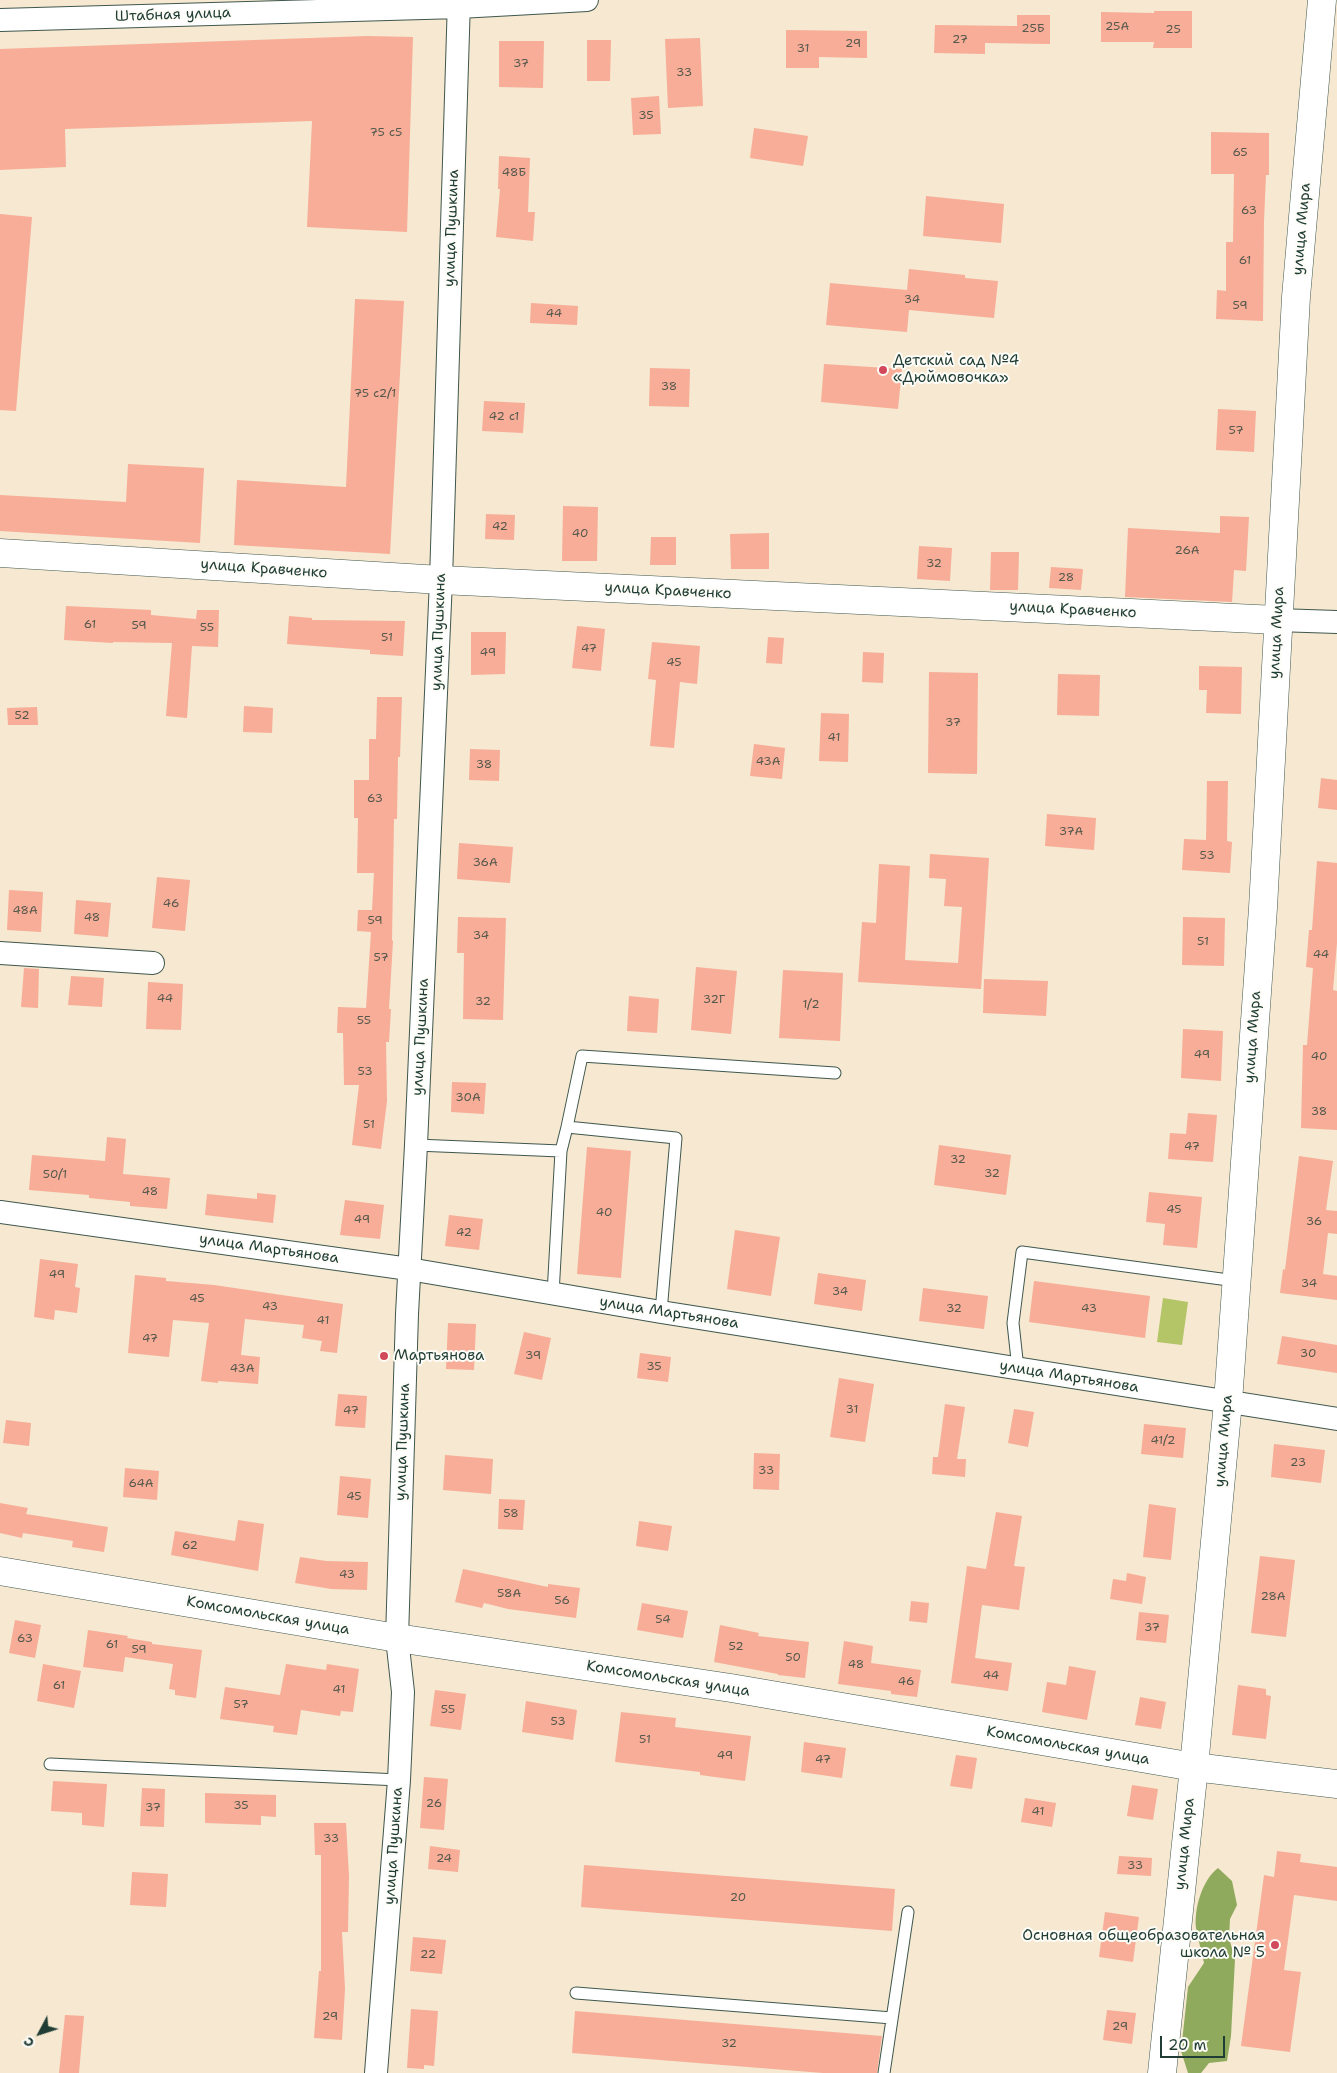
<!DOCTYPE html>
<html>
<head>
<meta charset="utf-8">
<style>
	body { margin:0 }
	#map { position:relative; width:1337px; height:2073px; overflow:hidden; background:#f6e8d1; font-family:"Shantell Sans",sans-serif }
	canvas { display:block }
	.north { position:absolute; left:15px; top:2008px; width:50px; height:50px; -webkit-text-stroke:4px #fdfcf7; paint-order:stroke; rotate:230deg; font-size:14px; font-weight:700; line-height:20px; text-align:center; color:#1f3d34 }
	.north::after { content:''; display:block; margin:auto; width:18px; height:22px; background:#1f3d34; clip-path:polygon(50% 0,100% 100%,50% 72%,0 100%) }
	.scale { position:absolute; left:1160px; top:2036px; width:65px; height:22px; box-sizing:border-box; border:2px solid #1f3d34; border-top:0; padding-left:6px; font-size:15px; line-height:18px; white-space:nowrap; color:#1f3d34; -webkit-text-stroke:4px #fdfcf7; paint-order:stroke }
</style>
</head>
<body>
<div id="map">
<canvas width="1337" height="2073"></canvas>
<div class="north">С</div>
<div class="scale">20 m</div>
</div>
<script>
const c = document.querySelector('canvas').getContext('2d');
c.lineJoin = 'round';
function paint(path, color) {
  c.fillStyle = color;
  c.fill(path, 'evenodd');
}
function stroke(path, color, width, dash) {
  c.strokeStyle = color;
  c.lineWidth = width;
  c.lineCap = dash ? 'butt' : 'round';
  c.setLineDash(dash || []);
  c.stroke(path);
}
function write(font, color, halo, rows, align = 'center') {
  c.font = font + ' "Shantell Sans",sans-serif';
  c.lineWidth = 4;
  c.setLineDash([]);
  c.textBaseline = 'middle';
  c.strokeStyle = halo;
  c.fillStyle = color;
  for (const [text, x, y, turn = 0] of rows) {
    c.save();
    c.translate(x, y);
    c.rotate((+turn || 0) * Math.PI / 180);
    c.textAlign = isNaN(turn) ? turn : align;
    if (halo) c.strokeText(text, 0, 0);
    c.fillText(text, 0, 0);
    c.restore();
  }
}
const green = new Path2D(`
	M 1163,1298 L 1188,1302 L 1182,1345 L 1157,1342 Z`);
const forest = new Path2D(`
	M 1218,1868 L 1232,1881 L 1237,1905 L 1230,1919 L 1229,1938 L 1235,1959 L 1231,2036 L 1227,2061 L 1209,2063 L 1201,2073 L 1188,2073 L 1181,2051 L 1188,1987 L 1204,1963 C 1202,1952 1198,1940 1196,1928 C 1194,1909 1202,1880 1218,1868 Z`);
const building = new Path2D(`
	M 1154,11 L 1192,11 L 1192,48 L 1153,48 L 1154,42 L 1101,42 L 1101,12 L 1154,13 Z
	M 1017,15 L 1050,15 L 1050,44 L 985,43 L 985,54 L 934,53 L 935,25 L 1017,26 Z
	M 786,30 L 867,31 L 867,58 L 819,57 L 819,68 L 786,68 Z
	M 367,36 L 413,37 L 407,232 L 307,227 L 312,121 L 65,129 L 66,167 L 0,170 L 0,49 Z
	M 700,38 L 703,106 L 668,108 L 665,39 Z
	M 587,40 L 611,40 L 610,81 L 587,81 Z
	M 499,41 L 544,41 L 543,88 L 499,87 Z
	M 659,96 L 661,134 L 633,135 L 631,98 Z
	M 754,128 L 808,136 L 803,166 L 750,158 Z
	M 1211,132 L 1269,133 L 1269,175 L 1266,175 L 1264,221 L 1263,321 L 1216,319 L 1217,290 L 1226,291 L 1226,242 L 1233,242 L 1234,174 L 1211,174 Z
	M 499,156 L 530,158 L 528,212 L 535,212 L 533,241 L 496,237 L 500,189 L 498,189 Z
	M 926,196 L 1004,204 L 1001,243 L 923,236 Z
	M 0,214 L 32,217 L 16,411 L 0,410 Z
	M 909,269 L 965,275 L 965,278 L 998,281 L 994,318 L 909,310 L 907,332 L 826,325 L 830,283 L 907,290 Z
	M 355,299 L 404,301 L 390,554 L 234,545 L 237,480 L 346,487 Z
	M 531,303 L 578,306 L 577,325 L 530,323 Z
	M 824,364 L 902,369 L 898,409 L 821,402 Z
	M 650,368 L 690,369 L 689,407 L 649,406 Z
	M 484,401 L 525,403 L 523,433 L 482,431 Z
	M 1218,409 L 1256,411 L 1254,452 L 1216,450 Z
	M 128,464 L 204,468 L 200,543 L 0,531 L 0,495 L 126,502 Z
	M 563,506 L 598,507 L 597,561 L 562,561 Z
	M 486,514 L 515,515 L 514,540 L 485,539 Z
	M 1220,516 L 1249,517 L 1246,571 L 1234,570 L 1232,602 L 1125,597 L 1128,528 L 1220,533 Z
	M 769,533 L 769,569 L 731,569 L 730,534 Z
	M 651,537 L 676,537 L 676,565 L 650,565 Z
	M 919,546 L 952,548 L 950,581 L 917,579 Z
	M 991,552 L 1019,552 L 1018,590 L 990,590 Z
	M 1051,567 L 1083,569 L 1081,590 L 1049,588 Z
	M 66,606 L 151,610 L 151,615 L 196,619 L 197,610 L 219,610 L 218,647 L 192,646 L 187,718 L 166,716 L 172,643 L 113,642 L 113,643 L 64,640 Z
	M 289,616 L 312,618 L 312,620 L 405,621 L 403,656 L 370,654 L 370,650 L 287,644 Z
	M 577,626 L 605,629 L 601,671 L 572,668 Z
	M 471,632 L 506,632 L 505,674 L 471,675 Z
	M 768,637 L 784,638 L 782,664 L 766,663 Z
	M 652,642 L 700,646 L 697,684 L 680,682 L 674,748 L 650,746 L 656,680 L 648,679 Z
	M 863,652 L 884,653 L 883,683 L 862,682 Z
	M 1199,666 L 1242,667 L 1241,714 L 1206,713 L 1207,690 L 1199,690 Z
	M 929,672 L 978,673 L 977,774 L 928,773 Z
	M 1058,674 L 1100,675 L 1099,716 L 1057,715 Z
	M 377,697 L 402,697 L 400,757 L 398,757 L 397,819 L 394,819 L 392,940 L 393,941 L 389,1009 L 391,1009 L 389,1042 L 386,1042 L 387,1101 L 381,1149 L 352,1145 L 359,1085 L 344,1085 L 343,1033 L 337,1033 L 338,1007 L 366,1008 L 371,932 L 357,931 L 358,910 L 372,910 L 374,873 L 357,873 L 358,818 L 354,818 L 354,780 L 369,780 L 369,739 L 376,739 Z
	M 244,706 L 273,708 L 272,733 L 243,732 Z
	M 37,707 L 38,725 L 8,725 L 7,708 Z
	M 821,713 L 849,714 L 848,762 L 819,761 Z
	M 754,744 L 785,748 L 782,779 L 750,776 Z
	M 470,749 L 500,750 L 499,781 L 469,780 Z
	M 1321,778 L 1337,780 L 1337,810 L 1318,808 Z
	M 1207,781 L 1228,781 L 1227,841 L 1232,842 L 1230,873 L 1182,870 L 1184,839 L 1206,840 Z
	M 1047,814 L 1096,818 L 1094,850 L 1045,846 Z
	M 459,843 L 513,847 L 510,883 L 457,879 Z
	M 930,854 L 989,858 L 981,989 L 858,982 L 862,922 L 876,923 L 879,864 L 910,866 L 905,960 L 958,963 L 962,907 L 944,906 L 946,879 L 929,878 Z
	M 1317,861 L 1337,863 L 1337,943 L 1333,990 L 1337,991 L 1337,1130 L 1301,1128 L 1303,1045 L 1307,1045 L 1313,968 L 1306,967 L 1309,930 L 1312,930 Z
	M 157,877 L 190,880 L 185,931 L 152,928 Z
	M 9,890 L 43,892 L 41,932 L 7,930 Z
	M 76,900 L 111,903 L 108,937 L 74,934 Z
	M 458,917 L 506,918 L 503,1020 L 463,1019 L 464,953 L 457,953 Z
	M 1183,917 L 1225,918 L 1224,966 L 1182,965 Z
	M 696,967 L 737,971 L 731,1034 L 691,1030 Z
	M 24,968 L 39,969 L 38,1008 L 21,1007 Z
	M 783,970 L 843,973 L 840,1041 L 779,1038 Z
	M 71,976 L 104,978 L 102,1007 L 68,1005 Z
	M 984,979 L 1048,981 L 1046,1016 L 983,1013 Z
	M 148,982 L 183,984 L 181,1030 L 146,1029 Z
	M 629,996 L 659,999 L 657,1033 L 627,1031 Z
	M 1183,1029 L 1223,1031 L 1221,1081 L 1181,1078 Z
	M 452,1082 L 486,1083 L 484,1114 L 451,1112 Z
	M 1188,1113 L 1217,1115 L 1213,1162 L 1168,1159 L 1170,1133 L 1186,1134 Z
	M 107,1137 L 126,1139 L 123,1174 L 170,1178 L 167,1209 L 130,1206 L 130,1202 L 89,1198 L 89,1195 L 29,1190 L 32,1155 L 105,1161 Z
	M 939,1145 L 1011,1155 L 1006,1195 L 934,1185 Z
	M 587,1147 L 631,1151 L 621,1278 L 577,1274 Z
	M 1299,1156 L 1333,1161 L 1326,1210 L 1337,1211 L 1337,1234 L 1328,1233 L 1323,1274 L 1337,1276 L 1337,1300 L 1280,1293 L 1283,1269 L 1285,1270 Z
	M 1149,1192 L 1202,1197 L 1197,1248 L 1163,1245 L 1165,1224 L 1146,1222 Z
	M 257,1193 L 276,1195 L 273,1223 L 205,1215 L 207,1194 L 257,1199 Z
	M 345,1200 L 384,1205 L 380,1239 L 340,1235 Z
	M 449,1215 L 483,1219 L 479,1250 L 445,1246 Z
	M 735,1230 L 780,1237 L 771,1296 L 727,1289 Z
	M 40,1259 L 78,1264 L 75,1287 L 80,1288 L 77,1313 L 55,1310 L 54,1320 L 34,1317 Z
	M 818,1273 L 866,1280 L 862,1311 L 814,1304 Z
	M 135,1275 L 166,1278 L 166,1281 L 214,1285 L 343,1304 L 337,1353 L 320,1351 L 322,1341 L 302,1338 L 304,1325 L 245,1319 L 241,1355 L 260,1357 L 258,1384 L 218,1381 L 218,1383 L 201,1381 L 209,1323 L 173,1320 L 169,1357 L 128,1353 Z
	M 1034,1281 L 1150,1296 L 1145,1338 L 1029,1322 Z
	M 923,1288 L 988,1296 L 984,1329 L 919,1321 Z
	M 448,1323 L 476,1324 L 474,1370 L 446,1369 Z
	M 524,1332 L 551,1338 L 542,1380 L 514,1374 Z
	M 1282,1336 L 1337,1345 L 1337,1373 L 1277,1364 Z
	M 640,1353 L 671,1357 L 668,1382 L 637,1378 Z
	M 839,1378 L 874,1384 L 865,1442 L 830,1437 Z
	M 338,1394 L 367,1396 L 365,1428 L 335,1426 Z
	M 945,1404 L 965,1407 L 957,1459 L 966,1459 L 965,1477 L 932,1474 L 933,1457 L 938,1457 Z
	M 1014,1409 L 1034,1412 L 1028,1447 L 1008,1443 Z
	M 6,1420 L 31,1423 L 29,1446 L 3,1443 Z
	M 1144,1424 L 1186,1428 L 1183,1458 L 1141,1454 Z
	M 1274,1444 L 1325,1450 L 1321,1483 L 1271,1477 Z
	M 754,1453 L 780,1454 L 779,1490 L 753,1489 Z
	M 445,1455 L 493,1459 L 491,1494 L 443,1490 Z
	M 125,1468 L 159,1471 L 157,1500 L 123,1497 Z
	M 340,1476 L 371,1479 L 368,1518 L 337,1515 Z
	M 499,1499 L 525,1500 L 523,1530 L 498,1529 Z
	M 0,1503 L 28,1508 L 26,1514 L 108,1527 L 104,1552 L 72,1547 L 73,1541 L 23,1533 L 22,1538 L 0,1533 Z
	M 1149,1504 L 1176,1508 L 1171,1560 L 1143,1557 Z
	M 996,1512 L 1022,1516 L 1014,1566 L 1025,1567 L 1019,1610 L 982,1605 L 975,1658 L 1012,1663 L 1008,1691 L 951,1683 L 967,1566 L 986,1569 Z
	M 238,1520 L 264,1524 L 258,1571 L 171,1555 L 175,1531 L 235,1541 Z
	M 639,1521 L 672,1526 L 668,1551 L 636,1546 Z
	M 1260,1556 L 1295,1560 L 1286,1637 L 1251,1633 Z
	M 300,1557 L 326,1561 L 368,1562 L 367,1590 L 331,1589 L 295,1583 Z
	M 463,1569 L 548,1587 L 548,1584 L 580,1588 L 576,1618 L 508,1609 L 484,1603 L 482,1608 L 455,1602 Z
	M 1127,1573 L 1146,1577 L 1142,1604 L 1110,1599 L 1113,1579 L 1126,1581 Z
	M 911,1601 L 929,1603 L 927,1623 L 909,1621 Z
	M 642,1603 L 688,1611 L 683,1638 L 637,1630 Z
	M 1139,1612 L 1169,1615 L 1166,1643 L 1136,1640 Z
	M 15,1620 L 41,1625 L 35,1658 L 9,1653 Z
	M 720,1625 L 759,1633 L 758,1636 L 809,1642 L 805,1678 L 778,1675 L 778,1674 L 714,1662 Z
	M 88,1630 L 128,1636 L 127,1638 L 152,1642 L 152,1644 L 202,1650 L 196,1698 L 175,1695 L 175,1690 L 169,1689 L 173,1664 L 125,1657 L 123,1672 L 83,1667 Z
	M 844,1641 L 873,1646 L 871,1663 L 921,1670 L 917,1697 L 891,1694 L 891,1691 L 838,1684 Z
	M 43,1664 L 81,1671 L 74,1708 L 37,1701 Z
	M 286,1664 L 326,1670 L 327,1664 L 359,1669 L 353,1712 L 341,1711 L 340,1716 L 301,1710 L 297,1735 L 273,1732 L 274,1726 L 220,1719 L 225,1687 L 280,1695 Z
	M 1069,1666 L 1096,1671 L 1087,1720 L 1042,1712 L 1047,1682 L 1066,1685 Z
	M 1238,1685 L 1266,1689 L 1266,1695 L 1271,1696 L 1266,1739 L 1232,1735 Z
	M 435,1690 L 466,1694 L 461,1730 L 430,1726 Z
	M 1140,1697 L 1166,1702 L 1161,1729 L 1135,1725 Z
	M 526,1701 L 577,1710 L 573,1740 L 522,1732 Z
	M 621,1712 L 676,1718 L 675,1727 L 751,1736 L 745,1781 L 700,1775 L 700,1772 L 615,1762 Z
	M 804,1742 L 846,1748 L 842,1778 L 801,1772 Z
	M 956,1755 L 977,1758 L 972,1789 L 950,1786 Z
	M 424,1777 L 448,1779 L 444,1830 L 420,1828 Z
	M 53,1781 L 107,1784 L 104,1827 L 82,1825 L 82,1813 L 51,1811 Z
	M 1132,1785 L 1158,1789 L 1153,1820 L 1127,1816 Z
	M 142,1788 L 165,1789 L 164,1827 L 140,1826 Z
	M 205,1793 L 276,1795 L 276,1817 L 261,1816 L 261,1825 L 205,1823 Z
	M 1025,1798 L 1056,1803 L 1052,1827 L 1021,1822 Z
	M 314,1823 L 346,1823 L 349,1876 L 348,1932 L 342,1932 L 345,1989 L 342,2040 L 314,2038 L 319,1971 L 321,1971 L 321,1855 L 315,1855 Z
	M 430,1846 L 460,1850 L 458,1872 L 428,1869 Z
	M 1277,1851 L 1301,1854 L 1300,1862 L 1337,1867 L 1337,1901 L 1294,1895 L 1284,1970 L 1301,1972 L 1290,2052 L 1241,2046 L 1264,1875 L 1274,1877 Z
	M 1119,1856 L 1152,1858 L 1151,1876 L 1117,1874 Z
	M 584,1865 L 895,1889 L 892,1931 L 581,1907 Z
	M 132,1872 L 168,1874 L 166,1907 L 130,1905 Z
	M 1105,1912 L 1139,1917 L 1133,1962 L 1099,1957 Z
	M 413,1937 L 446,1940 L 442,1974 L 410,1971 Z
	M 411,2009 L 438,2011 L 434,2066 L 424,2065 L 424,2069 L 407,2068 Z
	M 1107,2010 L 1136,2013 L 1132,2044 L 1103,2040 Z
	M 575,2011 L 882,2036 L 877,2073 L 823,2073 L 572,2053 Z
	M 65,2015 L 84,2016 L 79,2073 L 59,2073 Z`);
const lane = new Path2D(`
	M 567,1127 L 582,1056 L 835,1073
	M 416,1145 L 561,1151
	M 553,1294 L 561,1151 L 567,1127 L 676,1138 L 661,1312
	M 1018,1369 L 1013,1323 L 1022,1252 L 1236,1281
	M 50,1764 L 399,1780
	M 576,1993 L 892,2018
	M 884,2073 L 908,1912`);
const street = new Path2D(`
	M 0,20 L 459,7 L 587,0
	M 1277,620 L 1337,622
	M 0,953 L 153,963
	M 0,1212 L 409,1269 L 661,1312 L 1337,1419
	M 376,2073 L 399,1780 L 403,1692 L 397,1638 L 407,1314 L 416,1145 L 441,580 L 459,0`);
const secondary = new Path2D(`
	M 0,553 L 441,580 L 1277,620
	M 1162,2073 L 1194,1767 L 1228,1402 L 1263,908 L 1296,297 L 1322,0`);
const primary = new Path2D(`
	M 0,1571 L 397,1638 L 731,1688 L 1194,1767 L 1337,1784`);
const markers = [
	[883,370,5,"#d1495b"],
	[384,1356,5,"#d1495b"],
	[1275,1945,5,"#d1495b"]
];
const numberNames = [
	["25А",1117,27],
	["25Б",1033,29],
	["25",1173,30],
	["27",960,40],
	["29",853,44],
	["31",803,49],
	["37",521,64],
	["33",684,73],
	["35",646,116],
	["75 с5",386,133],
	["65",1240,153],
	["48Б",514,173],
	["63",1249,211],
	["61",1245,261],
	["34",912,300],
	["59",1240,306],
	["44",554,314],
	["38",669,387],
	["75 с2/1",375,394],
	["42 с1",504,417],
	["57",1236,431],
	["42",500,527],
	["40",580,534],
	["26А",1187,551],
	["32",934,564],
	["28",1066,578],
	["61",90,625],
	["59",139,626],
	["55",207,628],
	["51",387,638],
	["47",589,649],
	["49",488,653],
	["45",674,663],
	["52",22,716],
	["37",953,723],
	["41",834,738],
	["43А",768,762],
	["38",484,765],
	["63",375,799],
	["37А",1071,832],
	["53",1207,856],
	["36А",485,863],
	["46",171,904],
	["48А",25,911],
	["48",92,918],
	["59",375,921],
	["34",481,936],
	["51",1203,942],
	["44",1321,955],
	["57",381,958],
	["44",165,999],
	["32Г",714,1000],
	["32",483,1002],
	["1/2",811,1005],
	["55",364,1021],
	["49",1202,1055],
	["40",1319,1057],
	["53",365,1072],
	["30А",468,1098],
	["38",1319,1112],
	["51",369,1125],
	["47",1192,1147],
	["32",958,1160],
	["32",992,1174],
	["50/1",55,1175],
	["48",150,1192],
	["45",1174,1210],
	["40",604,1213],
	["49",362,1220],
	["36",1314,1222],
	["42",464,1233],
	["49",57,1275],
	["34",1309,1284],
	["34",840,1292],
	["45",197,1299],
	["43",270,1307],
	["32",954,1309],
	["43",1089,1309],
	["41",323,1321],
	["47",150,1339],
	["30",1308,1354],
	["39",533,1356],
	["35",654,1367],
	["43А",242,1369],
	["31",852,1410],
	["47",351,1411],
	["41/2",1163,1441],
	["23",1298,1463],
	["33",766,1471],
	["64А",141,1484],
	["45",354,1497],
	["58",511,1514],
	["62",190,1546],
	["43",347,1575],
	["58А",509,1594],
	["28А",1273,1597],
	["56",562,1601],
	["54",663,1620],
	["37",1152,1628],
	["63",25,1639],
	["61",112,1645],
	["52",736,1647],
	["59",139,1650],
	["50",793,1658],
	["48",856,1665],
	["44",991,1676],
	["46",906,1682],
	["61",59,1686],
	["41",339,1690],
	["57",241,1705],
	["55",448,1710],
	["53",558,1722],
	["51",645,1740],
	["49",725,1756],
	["47",823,1760],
	["26",434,1804],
	["35",241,1806],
	["37",153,1808],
	["41",1038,1812],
	["33",331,1839],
	["24",444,1859],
	["33",1135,1866],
	["20",738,1898],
	["22",428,1955],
	["29",330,2017],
	["29",1120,2027],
	["32",729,2044]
];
const streetNames = [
	["Штабная улица",173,15,-2],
	["улица Пушкина",452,228,-88],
	["улица Мира",1302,229,-85],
	["улица Кравченко",264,569,4],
	["улица Кравченко",668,591,3],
	["улица Кравченко",1073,610,3],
	["улица Пушкина",439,632,-88],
	["улица Мира",1277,633,-87],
	["улица Пушкина",421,1037,-87],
	["улица Мира",1253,1037,-86],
	["улица Мартьянова",269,1249,8],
	["улица Мартьянова",669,1313,9],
	["улица Мартьянова",1069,1377,9],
	["улица Мира",1224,1441,-85],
	["улица Пушкина",403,1442,-88],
	["Комсомольская улица",268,1616,10],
	["Комсомольская улица",668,1679,9],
	["Комсомольская улица",1068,1746,10],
	["улица Мира",1185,1844,-84],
	["улица Пушкина",394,1846,-86]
];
const poiNames = [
	["Детский сад №4",893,361],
	["«Дюймовочка»",893,378],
	["Мартьянова",394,1356],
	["Основная общеобразовательная",1265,1936,"right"],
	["школа № 5",1265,1953,"right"]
];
paint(green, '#b4c568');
paint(forest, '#8faa5c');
paint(building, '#f7ad97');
stroke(lane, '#3f574c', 13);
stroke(street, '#3f574c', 24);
stroke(secondary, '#3f574c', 29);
stroke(primary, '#3f574c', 29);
stroke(lane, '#fff', 11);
stroke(street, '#fff', 22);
stroke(secondary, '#fff', 28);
stroke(primary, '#fff', 28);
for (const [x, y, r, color] of markers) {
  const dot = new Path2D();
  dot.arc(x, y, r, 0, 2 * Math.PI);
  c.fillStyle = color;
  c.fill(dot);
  stroke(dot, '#fdfcf7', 2);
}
write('12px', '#55594d', null, numberNames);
write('15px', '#1f3d34', '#fdfcf7', streetNames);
write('15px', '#1f3d34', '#fdfcf7', poiNames, 'left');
</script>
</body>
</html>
